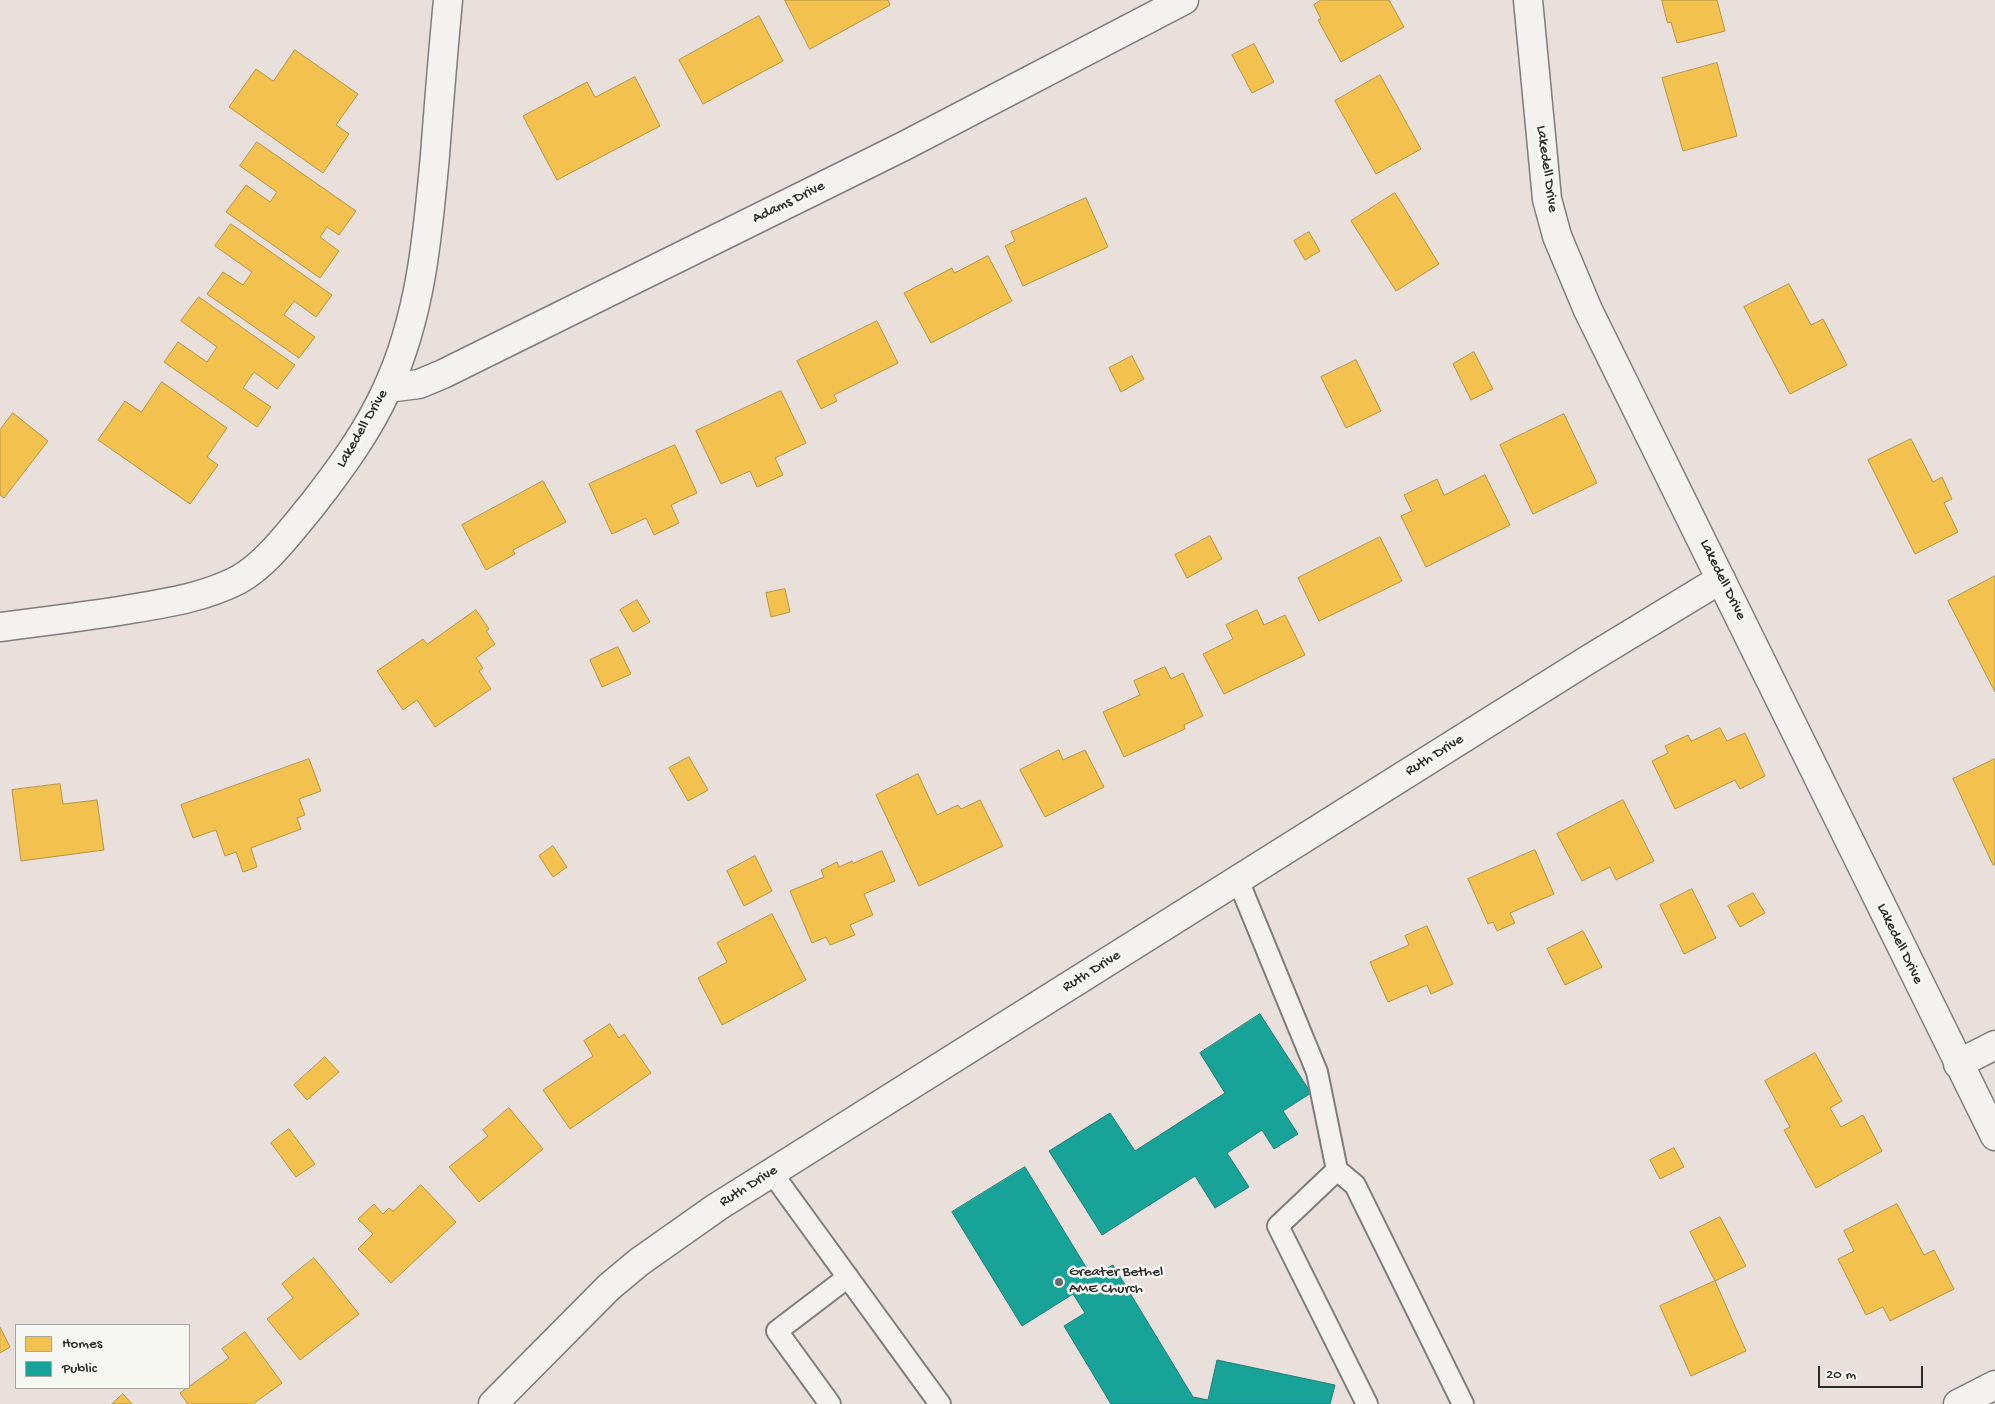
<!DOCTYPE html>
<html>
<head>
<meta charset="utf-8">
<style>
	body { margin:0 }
	#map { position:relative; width:1995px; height:1404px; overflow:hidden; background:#e9e0dc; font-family:"Gochi Hand",sans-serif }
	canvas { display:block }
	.legend { position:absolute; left:15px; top:1324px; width:175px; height:65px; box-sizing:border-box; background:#f6f6f2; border:1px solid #a5a5a2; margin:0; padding:6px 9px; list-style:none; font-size:15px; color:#2b2b2b }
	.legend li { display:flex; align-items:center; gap:10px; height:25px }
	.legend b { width:25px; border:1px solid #a5a5a2 }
	.scale { position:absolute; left:1818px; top:1366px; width:105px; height:22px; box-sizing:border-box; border:2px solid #2b2b2b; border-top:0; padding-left:6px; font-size:15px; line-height:18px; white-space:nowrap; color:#2b2b2b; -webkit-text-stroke:4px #f6f6f2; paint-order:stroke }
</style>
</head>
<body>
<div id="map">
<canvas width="1995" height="1404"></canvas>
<ul class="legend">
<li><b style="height:14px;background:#f2c14e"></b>Homes</li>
<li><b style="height:14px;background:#17a398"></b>Public</li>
</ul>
<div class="scale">20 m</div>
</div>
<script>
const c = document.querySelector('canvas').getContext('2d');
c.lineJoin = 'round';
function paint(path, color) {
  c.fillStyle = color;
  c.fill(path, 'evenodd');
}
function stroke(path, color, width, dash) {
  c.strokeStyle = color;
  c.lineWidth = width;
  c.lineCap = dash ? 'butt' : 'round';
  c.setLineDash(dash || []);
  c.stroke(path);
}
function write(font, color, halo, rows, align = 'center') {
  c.font = font + ' "Gochi Hand",sans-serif';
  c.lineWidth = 5;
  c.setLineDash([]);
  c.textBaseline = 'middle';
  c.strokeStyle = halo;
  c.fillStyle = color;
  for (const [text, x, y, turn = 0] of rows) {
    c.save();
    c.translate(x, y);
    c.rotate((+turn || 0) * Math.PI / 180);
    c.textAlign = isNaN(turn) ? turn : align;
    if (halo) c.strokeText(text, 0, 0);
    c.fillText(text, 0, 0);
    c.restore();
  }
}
const homes = new Path2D(`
	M 785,0 L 888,0 L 890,5 L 810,49 Z
	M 1321,0 L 1389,0 L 1404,27 L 1341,62 L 1318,20 L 1321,19 L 1314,5 Z
	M 1662,0 L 1717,0 L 1725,31 L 1677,43 L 1671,22 L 1668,23 Z
	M 759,16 L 783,61 L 703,104 L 679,60 Z
	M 1254,44 L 1274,82 L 1252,93 L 1232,55 Z
	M 295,50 L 358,94 L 336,125 L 349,134 L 323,173 L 229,107 L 256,69 L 273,81 Z
	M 1717,63 L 1737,136 L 1683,151 L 1662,78 Z
	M 1380,75 L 1421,149 L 1376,174 L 1335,101 Z
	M 635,77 L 660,126 L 557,180 L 523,116 L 587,82 L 595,97 Z
	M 257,142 L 356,211 L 339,235 L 327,227 L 320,237 L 339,251 L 320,278 L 226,212 L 246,185 L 270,202 L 277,192 L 240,166 Z
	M 1395,193 L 1439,264 L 1396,291 L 1351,221 Z
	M 1086,198 L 1108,247 L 1023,286 L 1005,246 L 1015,241 L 1011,232 Z
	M 231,224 L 332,295 L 316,317 L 294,301 L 284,315 L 315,337 L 299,358 L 207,294 L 223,272 L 243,285 L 252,272 L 215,246 Z
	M 1309,232 L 1320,251 L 1305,260 L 1294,241 Z
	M 988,256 L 1012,301 L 931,343 L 904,293 L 952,268 L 954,273 Z
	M 1789,284 L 1811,325 L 1823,319 L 1847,365 L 1790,394 L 1744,307 Z
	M 199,297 L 295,365 L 277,389 L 254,372 L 243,388 L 271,407 L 257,427 L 164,362 L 178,342 L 207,362 L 217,347 L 181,321 Z
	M 877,321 L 898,363 L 834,395 L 837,401 L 821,409 L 797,361 Z
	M 1474,352 L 1493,389 L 1471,400 L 1453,364 Z
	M 1132,356 L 1144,379 L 1121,392 L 1109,368 Z
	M 1356,360 L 1381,411 L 1346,428 L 1321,377 Z
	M 162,382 L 227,428 L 207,457 L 218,465 L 190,504 L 98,440 L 125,401 L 141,412 Z
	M 781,391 L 806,443 L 775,458 L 783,475 L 757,487 L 750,471 L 721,484 L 696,431 Z
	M 13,413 L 48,441 L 4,498 L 0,495 L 0,430 Z
	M 1564,414 L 1597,483 L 1533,514 L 1500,445 Z
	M 1911,439 L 1933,482 L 1942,477 L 1952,499 L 1944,503 L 1958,532 L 1915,554 L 1868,460 Z
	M 675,445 L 697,493 L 671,505 L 679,523 L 654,535 L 646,518 L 612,534 L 589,484 Z
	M 1485,475 L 1510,525 L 1426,567 L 1401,516 L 1412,511 L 1404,495 L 1437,479 L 1444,495 Z
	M 543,481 L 566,522 L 513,550 L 515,554 L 486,570 L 462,525 Z
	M 1210,536 L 1222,559 L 1187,578 L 1175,555 Z
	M 1380,537 L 1402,581 L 1319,621 L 1298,578 Z
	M 1995,576 L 1995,692 L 1948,601 Z
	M 785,589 L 790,612 L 771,617 L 766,593 Z
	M 637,600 L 650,622 L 633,632 L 620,610 Z
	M 476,610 L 489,629 L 486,631 L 495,644 L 476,658 L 483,668 L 479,671 L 491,689 L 435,727 L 417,700 L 403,710 L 377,671 L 423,639 L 427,644 Z
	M 1257,610 L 1264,625 L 1285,615 L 1305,655 L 1224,694 L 1203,654 L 1233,639 L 1226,625 Z
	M 618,647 L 631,674 L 602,687 L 590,660 Z
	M 1165,667 L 1171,679 L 1183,673 L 1203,716 L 1184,725 L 1185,729 L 1124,757 L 1103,712 L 1140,695 L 1134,681 Z
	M 1720,728 L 1727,741 L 1745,733 L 1765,776 L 1740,789 L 1735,780 L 1675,809 L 1652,761 L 1668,753 L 1665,746 L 1688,735 L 1691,741 Z
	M 1059,750 L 1063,760 L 1085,750 L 1104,787 L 1045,817 L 1020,770 Z
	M 689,757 L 708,790 L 688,801 L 669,768 Z
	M 309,759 L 321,791 L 299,799 L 305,815 L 297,818 L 301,829 L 251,848 L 257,867 L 243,872 L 236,852 L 225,856 L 216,830 L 193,838 L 181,805 Z
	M 1995,759 L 1995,865 L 1993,865 L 1953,779 Z
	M 918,774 L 937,815 L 958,805 L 961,809 L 980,800 L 1003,846 L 919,886 L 876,795 Z
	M 60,784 L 63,804 L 97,800 L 104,850 L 21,861 L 12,790 Z
	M 1623,800 L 1654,861 L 1616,880 L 1610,867 L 1582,881 L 1557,834 Z
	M 553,846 L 567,867 L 553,877 L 539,856 Z
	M 1535,850 L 1554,894 L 1510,913 L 1515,923 L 1497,931 L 1493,922 L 1488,924 L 1468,879 Z
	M 882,851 L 895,881 L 864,894 L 873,915 L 850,925 L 855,935 L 830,945 L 826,937 L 812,943 L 790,891 L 824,877 L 821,870 L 837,862 L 839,867 L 852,861 L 853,863 Z
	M 755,856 L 772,891 L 744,906 L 727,871 Z
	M 1692,889 L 1716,938 L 1684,954 L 1660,905 Z
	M 1753,893 L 1765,913 L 1740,927 L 1728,906 Z
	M 772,914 L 806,980 L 722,1025 L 698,978 L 727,962 L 717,943 Z
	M 1427,926 L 1453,984 L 1431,994 L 1427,985 L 1388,1002 L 1370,962 L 1409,945 L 1405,936 Z
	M 1583,931 L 1602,967 L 1565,985 L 1547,949 Z
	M 610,1024 L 619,1038 L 624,1034 L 651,1073 L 570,1129 L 543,1090 L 593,1056 L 584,1041 Z
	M 1815,1053 L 1842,1101 L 1830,1108 L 1841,1127 L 1863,1115 L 1882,1151 L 1816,1188 L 1784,1130 L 1790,1127 L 1765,1081 Z
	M 325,1057 L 339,1072 L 307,1100 L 294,1085 Z
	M 509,1108 L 543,1149 L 479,1202 L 449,1167 L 488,1136 L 483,1130 Z
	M 289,1129 L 315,1164 L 296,1177 L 271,1143 Z
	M 1674,1148 L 1684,1167 L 1660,1179 L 1650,1160 Z
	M 421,1185 L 456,1222 L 391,1283 L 358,1249 L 373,1234 L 358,1219 L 374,1204 L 383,1214 L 389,1208 L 393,1211 Z
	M 1897,1204 L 1924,1255 L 1934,1250 L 1954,1289 L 1890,1321 L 1883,1307 L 1866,1315 L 1838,1259 L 1854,1251 L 1844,1231 Z
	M 1720,1217 L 1746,1266 L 1715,1281 L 1690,1232 Z
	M 314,1258 L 359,1314 L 300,1360 L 267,1319 L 293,1298 L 282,1284 Z
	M 1715,1281 L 1746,1351 L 1691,1376 L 1660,1306 Z
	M 0,1327 L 10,1347 L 0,1353 Z
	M 245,1332 L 282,1383 L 253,1404 L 188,1404 L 180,1393 L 229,1358 L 222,1349 Z
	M 123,1394 L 132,1404 L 112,1404 Z`);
const public = new Path2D(`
	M 1260,1014 L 1311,1093 L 1283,1111 L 1298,1134 L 1274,1149 L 1262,1130 L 1227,1153 L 1249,1187 L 1215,1208 L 1195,1176 L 1102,1235 L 1049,1151 L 1110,1113 L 1135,1151 L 1225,1093 L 1200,1053 Z
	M 1025,1167 L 1092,1277 L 1113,1265 L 1193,1397 L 1208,1400 L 1217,1360 L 1335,1385 L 1330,1404 L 1111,1404 L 1064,1326 L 1085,1313 L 1073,1294 L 1022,1326 L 952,1212 Z`);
const lane = new Path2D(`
	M 1238,880 L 1317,1072 L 1337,1170 L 1355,1185 L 1463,1404
	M 1337,1170 L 1278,1226 L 1367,1404
	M 772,1173 L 940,1404
	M 830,1404 L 777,1331 L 848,1277`);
const street = new Path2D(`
	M 1528,0 L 1547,199 L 1557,236 L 1588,310 L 1995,1136
	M 388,388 L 419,384 L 443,374 L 904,146 L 1184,0
	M 0,627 C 40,622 79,617 119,611 C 160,604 201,599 238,580 C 266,565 293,528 313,504 C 341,468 368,431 387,389 C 421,316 428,233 435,155 C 439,103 443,52 448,0
	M 1958,1064 L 1995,1045
	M 493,1404 L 609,1287 L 639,1262 L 717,1207 L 1586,661 L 1721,579`);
const secondary = new Path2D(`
	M 1958,1404 L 1995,1385`);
const markers = [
	[1059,1282,5,"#6e6a69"]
];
const streetNames = [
	["Lakedell Drive",1546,169,82],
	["Adams Drive",789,203,-26],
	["Lakedell Drive",363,429,-60],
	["Lakedell Drive",1722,580,64],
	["Ruth Drive",1435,756,-32],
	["Lakedell Drive",1899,944,64],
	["Ruth Drive",1092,972,-32],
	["Ruth Drive",749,1187,-32]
];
const poiNames = [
	["Greater Bethel",1069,1273],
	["AME Church",1069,1290]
];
paint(homes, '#f2c14e');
stroke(homes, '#b69444', 1);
paint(public, '#17a398');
stroke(public, '#1d7f77', 1);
stroke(lane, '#807c7b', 24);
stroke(street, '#807c7b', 31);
stroke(secondary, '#807c7b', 31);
stroke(lane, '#f3f2f0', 20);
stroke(street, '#f3f2f0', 28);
stroke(secondary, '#f3f2f0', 28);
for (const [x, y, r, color] of markers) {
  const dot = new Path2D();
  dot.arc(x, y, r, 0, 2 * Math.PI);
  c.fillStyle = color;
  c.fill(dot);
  stroke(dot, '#f6f6f2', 2);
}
write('15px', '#2b2b2b', '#f6f6f2', streetNames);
write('15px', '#2b2b2b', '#f6f6f2', poiNames, 'left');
</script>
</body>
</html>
